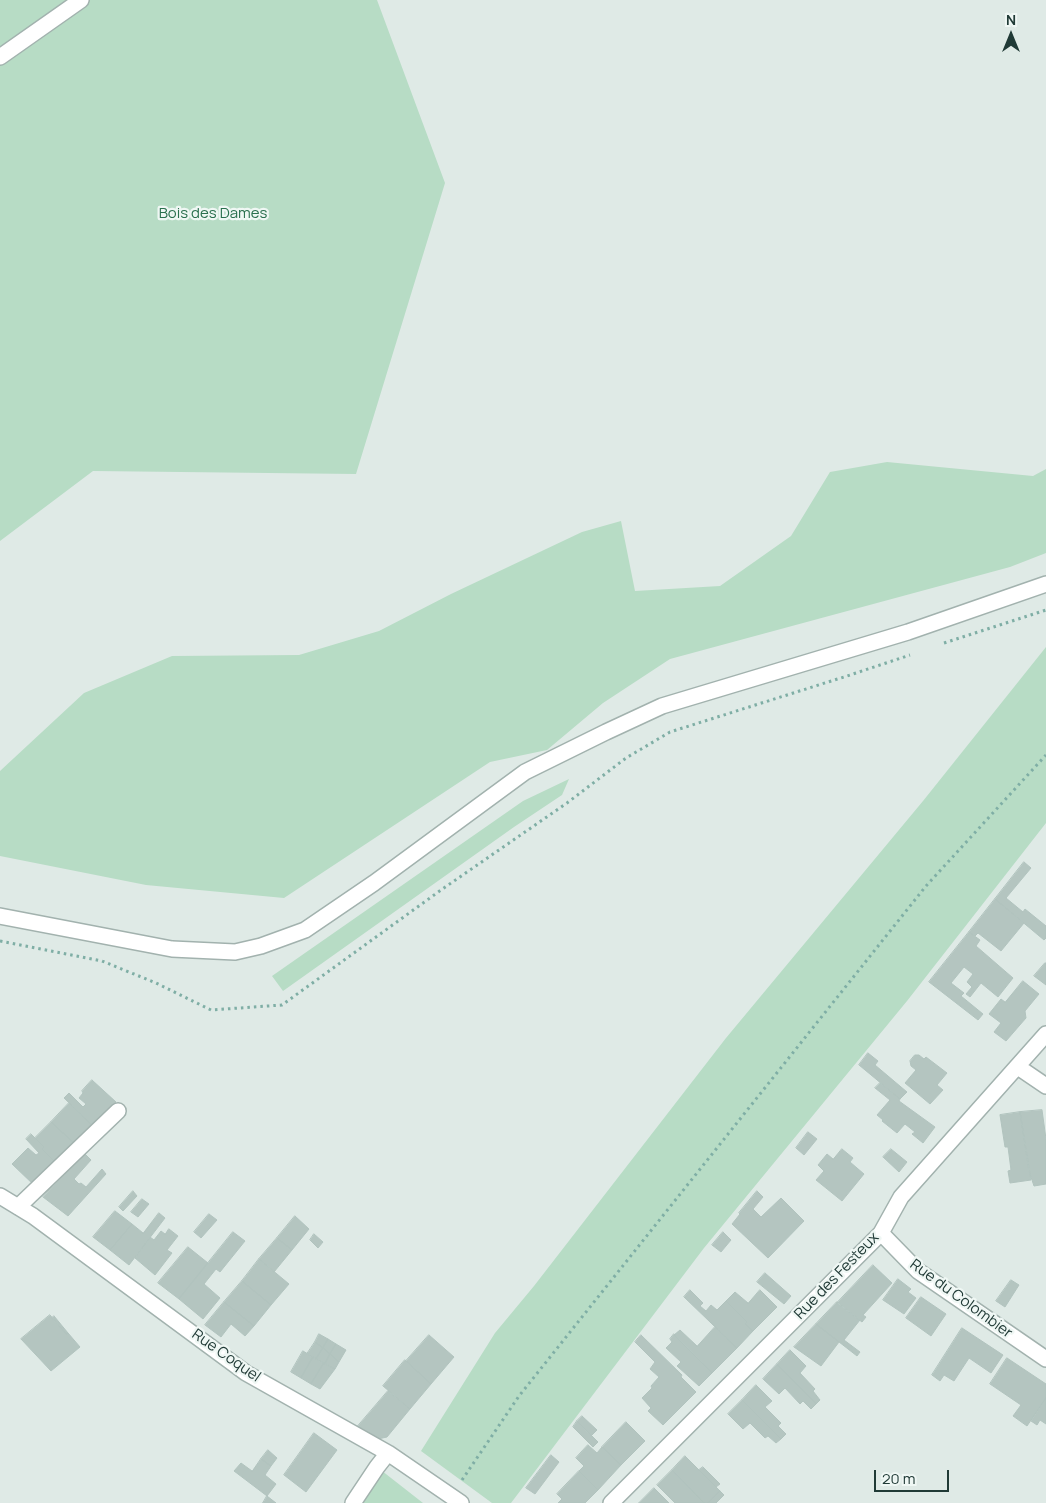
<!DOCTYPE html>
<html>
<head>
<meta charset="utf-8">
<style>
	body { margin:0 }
	#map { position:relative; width:1046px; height:1503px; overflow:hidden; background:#dfeae6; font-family:Manrope,sans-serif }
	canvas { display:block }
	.north { position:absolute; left:986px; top:10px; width:50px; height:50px; -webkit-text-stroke:4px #eff7f4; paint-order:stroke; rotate:0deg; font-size:14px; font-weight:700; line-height:20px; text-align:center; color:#203a36 }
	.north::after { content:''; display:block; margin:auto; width:18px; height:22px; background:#203a36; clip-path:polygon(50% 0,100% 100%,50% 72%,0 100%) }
	.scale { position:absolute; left:874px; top:1470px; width:75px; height:22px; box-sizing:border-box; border:2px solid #203a36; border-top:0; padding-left:6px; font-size:15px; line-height:18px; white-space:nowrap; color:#203a36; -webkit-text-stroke:4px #eff7f4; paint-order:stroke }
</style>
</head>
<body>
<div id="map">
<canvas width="1046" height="1503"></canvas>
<div class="north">N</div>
<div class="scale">20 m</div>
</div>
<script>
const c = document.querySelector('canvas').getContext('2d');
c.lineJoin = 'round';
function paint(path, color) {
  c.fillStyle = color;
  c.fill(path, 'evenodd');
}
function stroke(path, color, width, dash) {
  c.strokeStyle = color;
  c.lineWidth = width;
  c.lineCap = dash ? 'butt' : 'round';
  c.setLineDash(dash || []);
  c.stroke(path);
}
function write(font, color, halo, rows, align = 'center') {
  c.font = font + ' Manrope,sans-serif';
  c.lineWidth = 4.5;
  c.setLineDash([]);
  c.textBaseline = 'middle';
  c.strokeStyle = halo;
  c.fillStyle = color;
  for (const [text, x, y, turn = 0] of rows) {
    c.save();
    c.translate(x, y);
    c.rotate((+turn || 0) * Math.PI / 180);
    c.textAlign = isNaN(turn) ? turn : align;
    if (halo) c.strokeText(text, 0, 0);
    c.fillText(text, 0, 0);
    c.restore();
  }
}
const green = new Path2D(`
	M 0,0 L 377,0 L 445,183 L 356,474 L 93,471 L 0,541 Z
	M 887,462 L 1033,476 L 1046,469 L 1046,553 L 1010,567 L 670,659 L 603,703 L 547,750 L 490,762 L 284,898 L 146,885 L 0,856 L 0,771 L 84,693 L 172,656 L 299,655 L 379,631 L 451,594 L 582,532 L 621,521 L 635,591 L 720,586 L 791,536 L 830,472 Z
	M 1046,647 L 1046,823 L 907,1001 L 704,1248 L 511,1503 L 492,1503 L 421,1451 L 495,1333 L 534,1286 L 726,1038 L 923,801 Z
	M 569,779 L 562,795 L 514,827 L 283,991 L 272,976 L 523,801 Z
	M 377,1467 L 423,1503 L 353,1503 Z`);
const building = new Path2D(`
	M 1024,862 L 1031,868 L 1006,898 L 1023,912 L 1025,909 L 1046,926 L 1046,938 L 1044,940 L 995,899 Z
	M 995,899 L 1024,923 L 1001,951 L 978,933 L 975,936 L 969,932 Z
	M 969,932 L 980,940 L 976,946 L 1013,978 L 998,997 L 981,983 L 970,997 L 966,994 L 972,987 L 967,982 L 973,974 L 964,967 L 951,983 L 964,993 L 961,996 L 983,1014 L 978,1020 L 929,982 Z
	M 1045,963 L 1046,963 L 1046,985 L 1034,976 Z
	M 1023,981 L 1039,994 L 1025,1011 L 1026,1018 L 1006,1041 L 994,1032 L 1001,1023 L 989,1014 L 1001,999 L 1005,1002 Z
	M 868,1053 L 878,1061 L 875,1065 L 907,1092 L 900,1099 L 859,1065 Z
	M 915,1055 L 919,1055 L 924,1059 L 926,1057 L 947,1073 L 937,1085 L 943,1090 L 930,1104 L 905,1083 L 916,1070 L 911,1066 L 910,1061 Z
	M 92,1080 L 116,1102 L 93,1126 L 64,1098 L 69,1093 L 83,1107 L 86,1104 L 79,1098 L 83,1093 L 82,1091 Z
	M 880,1083 L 900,1099 L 899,1101 L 935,1127 L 923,1143 L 912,1134 L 915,1132 L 905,1124 L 897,1133 L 882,1121 L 883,1120 L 877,1115 L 890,1100 L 875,1088 Z
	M 69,1103 L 93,1126 L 75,1144 L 51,1122 Z
	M 1042,1110 L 1046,1139 L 1046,1184 L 1034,1186 L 1029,1171 L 1020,1112 Z
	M 1020,1112 L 1031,1180 L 1010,1183 L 1008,1171 L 1011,1170 L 1008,1147 L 1005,1147 L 1000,1115 Z
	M 51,1122 L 75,1144 L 56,1163 L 42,1149 L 44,1147 L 35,1138 Z
	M 808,1132 L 817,1139 L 804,1155 L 796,1148 Z
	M 31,1134 L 44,1147 L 42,1149 L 56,1163 L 35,1186 L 12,1164 L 28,1148 L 36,1155 L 39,1153 L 26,1139 Z
	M 842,1149 L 853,1158 L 850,1162 L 864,1174 L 842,1201 L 816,1180 L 824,1171 L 818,1165 L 827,1154 L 833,1159 Z
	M 891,1149 L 907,1162 L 899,1172 L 883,1157 Z
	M 84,1153 L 91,1160 L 74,1179 L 79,1184 L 81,1183 L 86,1187 L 102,1169 L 106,1174 L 68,1216 L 43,1197 Z
	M 133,1191 L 137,1196 L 123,1211 L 119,1207 Z
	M 757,1191 L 763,1197 L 753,1209 L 761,1217 L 781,1198 L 804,1221 L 768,1258 L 732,1224 L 740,1214 L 739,1213 Z
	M 142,1199 L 149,1204 L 138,1217 L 131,1212 Z
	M 115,1211 L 132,1224 L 110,1250 L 93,1237 Z
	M 159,1213 L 165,1218 L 129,1265 L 110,1250 L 132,1224 L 143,1233 Z
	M 209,1214 L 217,1220 L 201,1238 L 194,1232 Z
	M 295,1216 L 309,1229 L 292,1250 L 277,1238 Z
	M 169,1229 L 178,1236 L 167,1250 L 172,1253 L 155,1275 L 135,1258 L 150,1237 L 154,1240 L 161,1231 L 165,1234 Z
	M 233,1232 L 245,1241 L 220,1272 L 216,1269 L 204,1284 L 220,1298 L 203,1319 L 179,1299 Z
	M 723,1232 L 731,1240 L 721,1252 L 712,1245 Z
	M 314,1234 L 323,1242 L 318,1248 L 310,1240 Z
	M 277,1238 L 292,1250 L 274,1272 L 259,1259 Z
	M 188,1247 L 208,1263 L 179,1299 L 158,1283 Z
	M 259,1259 L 289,1284 L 271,1305 L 242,1281 Z
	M 873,1265 L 892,1283 L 863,1315 L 866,1317 L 862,1322 L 837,1303 Z
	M 765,1273 L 791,1296 L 784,1304 L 757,1282 Z
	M 898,1279 L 911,1289 L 908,1292 L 916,1298 L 904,1314 L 883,1300 Z
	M 1011,1280 L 1019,1285 L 1005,1307 L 996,1301 Z
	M 242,1281 L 271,1305 L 254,1326 L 224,1302 Z
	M 690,1290 L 703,1303 L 700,1306 L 706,1311 L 711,1305 L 717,1310 L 726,1301 L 747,1322 L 745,1324 L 753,1331 L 737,1348 L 684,1297 Z
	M 760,1290 L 777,1307 L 753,1331 L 745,1324 L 747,1322 L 726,1301 L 735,1292 L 748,1303 Z
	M 921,1297 L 946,1314 L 931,1336 L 906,1318 Z
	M 224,1302 L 254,1326 L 245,1336 L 231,1324 L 221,1337 L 205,1325 Z
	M 837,1302 L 860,1320 L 844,1340 L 860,1352 L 857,1356 L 816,1324 Z
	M 50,1315 L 66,1334 L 68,1333 L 80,1347 L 51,1371 L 21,1339 Z
	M 54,1316 L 68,1333 L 66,1334 L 52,1318 Z
	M 816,1324 L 839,1342 L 821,1366 L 794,1347 Z
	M 715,1327 L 737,1348 L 712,1373 L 674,1335 L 680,1330 L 697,1346 Z
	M 962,1328 L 1003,1355 L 991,1373 L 969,1358 L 954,1381 L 944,1375 L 940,1381 L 932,1375 Z
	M 319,1334 L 328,1339 L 323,1348 L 315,1342 Z
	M 674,1334 L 712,1373 L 699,1386 L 677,1366 L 681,1362 L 666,1348 L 672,1342 L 670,1339 Z
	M 429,1335 L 454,1357 L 431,1384 L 406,1361 Z
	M 641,1335 L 682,1375 L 681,1377 L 696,1392 L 663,1425 L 648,1411 L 651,1408 L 642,1398 L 652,1388 L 651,1386 L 659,1377 L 650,1369 L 655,1362 L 635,1342 Z
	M 328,1339 L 336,1344 L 330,1354 L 323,1348 Z
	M 315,1342 L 323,1348 L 316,1359 L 307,1354 Z
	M 336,1344 L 346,1350 L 339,1362 L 330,1354 Z
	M 323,1348 L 330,1354 L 325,1364 L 316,1359 Z
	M 790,1350 L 806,1366 L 800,1373 L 815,1389 L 813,1391 L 820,1400 L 816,1404 L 777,1364 Z
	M 303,1351 L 313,1357 L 301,1378 L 291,1372 Z
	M 330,1354 L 339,1362 L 335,1369 L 325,1364 Z
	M 313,1357 L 324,1363 L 311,1384 L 301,1378 Z
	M 1007,1358 L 1046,1384 L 1046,1398 L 1027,1426 L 1013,1416 L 1021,1405 L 990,1384 Z
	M 405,1360 L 431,1384 L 410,1409 L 383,1386 Z
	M 324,1363 L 335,1369 L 320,1389 L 311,1384 Z
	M 777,1364 L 816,1404 L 811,1409 L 803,1401 L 800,1404 L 785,1388 L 779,1394 L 763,1379 Z
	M 756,1385 L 772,1401 L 765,1407 L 781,1423 L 778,1426 L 786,1434 L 781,1439 L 742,1400 Z
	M 388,1391 L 410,1409 L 387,1437 L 378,1439 L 358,1426 Z
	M 1046,1398 L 1046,1424 L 1040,1420 L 1037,1425 L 1031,1421 Z
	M 742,1400 L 781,1439 L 776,1443 L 768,1436 L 765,1438 L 750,1423 L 743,1429 L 728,1414 Z
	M 582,1416 L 597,1430 L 591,1436 L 577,1421 Z
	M 577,1421 L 598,1442 L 593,1447 L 573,1427 Z
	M 626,1422 L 645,1441 L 621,1465 L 602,1447 Z
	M 314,1433 L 337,1450 L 306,1492 L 284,1475 Z
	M 588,1445 L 597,1453 L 602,1447 L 621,1465 L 598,1490 L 579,1471 L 584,1466 L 576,1458 Z
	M 268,1450 L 277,1458 L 271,1466 L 261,1459 Z
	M 551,1455 L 559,1462 L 535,1494 L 526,1488 Z
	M 685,1456 L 720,1491 L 708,1503 L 704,1503 L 672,1470 Z
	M 261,1459 L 271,1466 L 265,1475 L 276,1484 L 267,1496 L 234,1471 L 241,1463 L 252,1471 Z
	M 703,1467 L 720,1484 L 716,1487 L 699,1470 Z
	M 672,1470 L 704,1503 L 675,1503 L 657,1485 Z
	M 579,1471 L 598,1490 L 585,1503 L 558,1503 L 562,1499 L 557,1494 Z
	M 654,1488 L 669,1503 L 639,1503 Z
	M 720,1491 L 724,1495 L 716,1503 L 708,1503 Z
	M 267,1496 L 276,1503 L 263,1503 Z`);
const path = new Path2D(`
	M 944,643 L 1046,610
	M 0,941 L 102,961 L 156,983 L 211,1010 L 282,1005 L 441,890 L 567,803 L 626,758 L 670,732 L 847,676 L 910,655
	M 462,1480 L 519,1396 L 926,886 L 1046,755`);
const minor = new Path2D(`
	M 0,57 L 81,0
	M 0,916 L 172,949 L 235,952 L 261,946 L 305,930 L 374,883 L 525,772 L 606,732 L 662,706 L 908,632 L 1046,584
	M 1018,1067 L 1046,1086
	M 0,1196 L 33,1216 L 246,1373 L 388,1453 L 461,1503
	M 18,1207 L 118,1111
	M 881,1233 L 918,1271 L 1046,1359
	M 353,1503 L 377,1467 L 388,1453
	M 611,1503 L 881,1233 L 901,1197 L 1046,1034`);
const parkNames = [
	["Bois des Dames",213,214]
];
const streetNames = [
	["Rue des Festeux",837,1276,-46],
	["Rue du Colombier",961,1299,36],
	["Rue Coquel",226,1356,35]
];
paint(green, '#b7dcc5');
paint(building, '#b4c5c0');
stroke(building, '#b1c3be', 1);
stroke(minor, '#a2b2ae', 18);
stroke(path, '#7faea5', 3, [2.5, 4]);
stroke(minor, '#fff', 15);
write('15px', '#2a704e', '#eff7f4', parkNames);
write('15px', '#203a36', '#eff7f4', streetNames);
</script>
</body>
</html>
